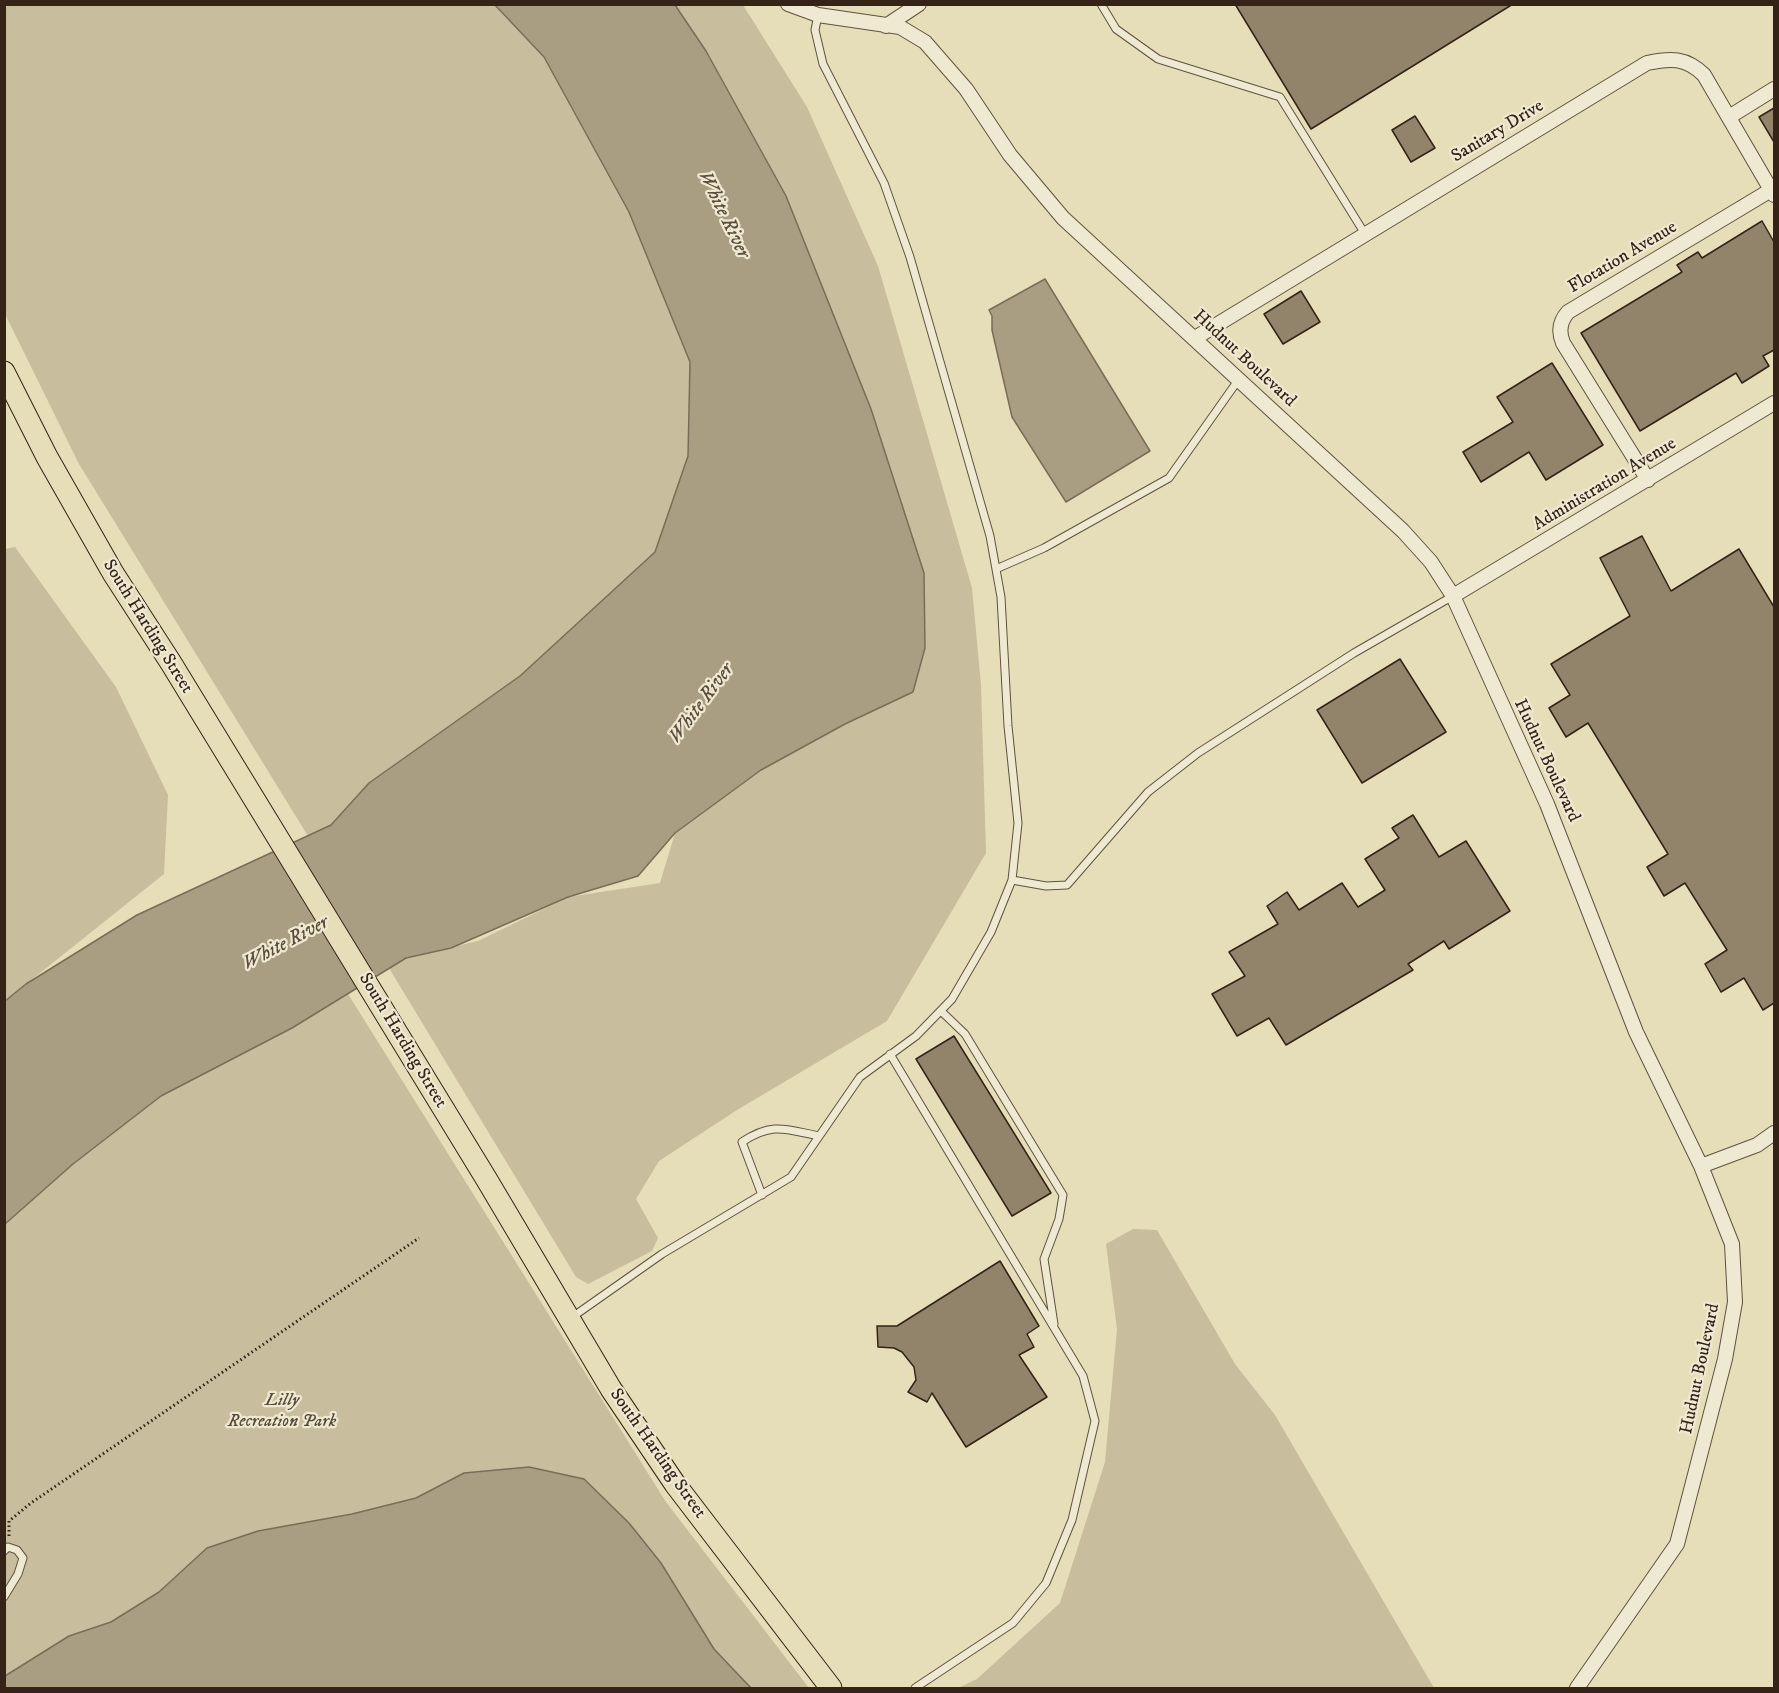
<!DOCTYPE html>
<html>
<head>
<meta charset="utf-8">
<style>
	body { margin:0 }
	#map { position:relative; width:1779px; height:1693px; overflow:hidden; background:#e6ddb9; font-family:"IM FELL DW Pica",serif }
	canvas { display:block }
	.frame { position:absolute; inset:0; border:6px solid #342316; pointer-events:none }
</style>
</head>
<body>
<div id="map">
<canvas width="1779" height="1693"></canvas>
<div class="frame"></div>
</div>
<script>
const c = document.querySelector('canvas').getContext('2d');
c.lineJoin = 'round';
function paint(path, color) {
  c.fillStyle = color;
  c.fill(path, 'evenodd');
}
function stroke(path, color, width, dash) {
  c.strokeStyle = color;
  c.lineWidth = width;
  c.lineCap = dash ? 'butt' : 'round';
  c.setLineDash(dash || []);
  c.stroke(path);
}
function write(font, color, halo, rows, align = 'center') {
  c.font = font + ' "IM FELL DW Pica",serif';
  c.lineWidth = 4.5;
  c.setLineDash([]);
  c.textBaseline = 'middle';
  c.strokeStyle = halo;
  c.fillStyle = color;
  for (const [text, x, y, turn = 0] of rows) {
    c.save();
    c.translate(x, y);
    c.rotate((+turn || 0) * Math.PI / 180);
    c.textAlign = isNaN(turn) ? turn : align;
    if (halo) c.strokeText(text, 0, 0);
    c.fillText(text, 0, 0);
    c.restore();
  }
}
const green = new Path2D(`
	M 5,5 L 495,5 L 544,57 L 629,212 L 690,362 L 688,456 L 655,552 L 520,676 L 369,783 L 331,825 L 308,836 L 79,464 L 5,314 Z
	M 675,5 L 743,5 L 807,107 L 878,266 L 972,588 L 981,685 L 986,853 L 887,1021 L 737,1110 L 659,1161 L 636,1199 L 658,1238 L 652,1251 L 588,1284 L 576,1277 L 389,968 L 406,958 L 478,941 L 568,897 L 660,883 L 675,833 L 761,770 L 845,724 L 913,692 L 924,573 L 871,409 L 786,196 L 706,51 Z
	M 15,547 L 116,687 L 168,795 L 164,874 L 5,1001 L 4,549 Z
	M 348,994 L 666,1502 L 809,1688 L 5,1688 L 5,1224 L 73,1164 L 161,1096 L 292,1028 Z
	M 1133,1229 L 1157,1230 L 1235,1364 L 1275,1415 L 1434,1688 L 958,1688 L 977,1679 L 1060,1603 L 1105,1462 L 1117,1329 L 1106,1244 Z`);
const water = new Path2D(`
	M 495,5 L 675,5 L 706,51 L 786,196 L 871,409 L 924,573 L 925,648 L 913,692 L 845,724 L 761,770 L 675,833 L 638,876 L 568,897 L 451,948 L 406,958 L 292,1028 L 161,1096 L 73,1164 L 5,1224 L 5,1001 L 26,984 L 137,915 L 331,825 L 369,783 L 520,676 L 655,552 L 688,456 L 690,362 L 629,212 L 544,57 Z
	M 1045,279 L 1150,451 L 1066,502 L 1012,417 L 992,330 L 992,316 L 989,310 Z
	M 529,1467 L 584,1479 L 629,1523 L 661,1563 L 714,1649 L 751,1688 L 5,1688 L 5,1676 L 69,1636 L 111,1622 L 159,1592 L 207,1548 L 258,1531 L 352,1514 L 416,1498 L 464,1473 Z`);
const building = new Path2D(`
	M 1235,4 L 1513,4 L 1311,129 Z
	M 1774,108 L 1774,142 L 1759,117 Z
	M 1415,116 L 1435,148 L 1411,162 L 1392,130 Z
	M 1762,221 L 1774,242 L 1774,350 L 1763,356 L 1769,366 L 1742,383 L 1736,373 L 1640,431 L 1581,333 L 1682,272 L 1677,265 L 1698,252 L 1702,258 Z
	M 1301,291 L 1320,322 L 1283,344 L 1264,314 Z
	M 1552,363 L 1603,445 L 1546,480 L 1529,452 L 1481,482 L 1463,452 L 1513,422 L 1497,397 Z
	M 1642,536 L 1671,591 L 1739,549 L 1774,607 L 1774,1003 L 1763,1010 L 1744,978 L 1721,992 L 1705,964 L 1727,950 L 1685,883 L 1664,896 L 1647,867 L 1668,854 L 1588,723 L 1566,737 L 1549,708 L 1570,695 L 1551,664 L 1630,616 L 1600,558 Z
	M 1400,659 L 1446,732 L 1362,783 L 1317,710 Z
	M 1413,815 L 1439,857 L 1466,841 L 1510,911 L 1449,949 L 1444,941 L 1408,964 L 1413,970 L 1286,1045 L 1269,1018 L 1237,1036 L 1212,994 L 1245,976 L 1229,952 L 1278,924 L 1267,906 L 1287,892 L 1299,910 L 1342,883 L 1358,907 L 1385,890 L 1365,859 L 1399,838 L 1392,828 Z
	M 954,1036 L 1051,1193 L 1012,1216 L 916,1059 Z
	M 1000,1261 L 1039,1326 L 1027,1334 L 1034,1347 L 1019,1355 L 1047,1397 L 966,1447 L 932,1393 L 927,1402 L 908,1392 L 916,1380 L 914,1367 L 902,1352 L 894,1348 L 878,1347 L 877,1326 L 897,1326 Z`);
const path = new Path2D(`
	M 9,1536 L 9,1521 L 31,1503 L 419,1238`);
const service = new Path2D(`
	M 1101,4 L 1116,29 L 1158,59 L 1280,97 L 1365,234
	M 818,15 L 815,30 L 823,64 L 884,183 L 910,257 L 990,536 L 1001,597 L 1008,726 L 1018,823 L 1012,880
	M 996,569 L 1044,548 L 1169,478 L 1239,379
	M 941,1011 L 965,1034 L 1063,1195 L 1059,1219 L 1044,1259 L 1054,1324
	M 890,1054 L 1083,1376 L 1095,1421 L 1072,1520 L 1046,1583 L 1013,1623 L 915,1688
	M 762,1195 L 742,1142 C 772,1122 785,1129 819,1136
	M 571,1318 L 662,1254 L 791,1177 L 860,1077 L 916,1036 L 952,999 L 991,932 L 1012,880 L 1046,886 L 1067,885 L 1148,792 L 1198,753 L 1354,653 L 1453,596
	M 4,1551 L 8,1547 L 17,1550 L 23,1558 L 18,1574 L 4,1597`);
const minor = new Path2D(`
	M 788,4 L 818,15 L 900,27 L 925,42 L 966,89 L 1010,155 L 1063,218 L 1403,531 L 1431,562 L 1453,596 L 1547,804 L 1636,1032 L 1701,1166 L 1732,1244 L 1735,1302 L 1725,1359 L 1677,1544 L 1577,1688
	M 886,26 L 919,4
	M 1729,117 L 1774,89
	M 1195,338 L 1647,63 C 1670,58 1686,57 1704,75 L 1774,195
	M 1648,480 L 1563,343 C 1558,331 1560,321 1568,312 L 1771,190
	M 1453,596 L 1774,403
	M 1701,1166 L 1757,1145 L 1774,1133`);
const primary = new Path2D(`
	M 4,372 L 47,457 L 113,573 L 171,663 L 487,1180 L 611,1389 L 675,1484 L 831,1688`);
const streetNames = [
	["Sanitary Drive",1498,132,-31],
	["Flotation Avenue",1623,258,-31],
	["Hudnut Boulevard",1244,359,43],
	["Administration Avenue",1605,485,-31],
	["South Harding Street",147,627,58],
	["Hudnut Boulevard",1546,761,65],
	["South Harding Street",402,1041,59],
	["Hudnut Boulevard",1701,1369,-78],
	["South Harding Street",657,1454,55]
];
const parkNames = [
	["Lilly",282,1401],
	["Recreation Park",282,1422]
];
const waterNames = [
	["White River",723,215,64],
	["White River",702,704,-53],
	["White River",286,944,-28]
];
paint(green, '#c8bd9d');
paint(water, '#a99e82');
stroke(water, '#7a6d57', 1.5);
paint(building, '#91846b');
stroke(building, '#342316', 1.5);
stroke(service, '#60523f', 9);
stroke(minor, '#60523f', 16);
stroke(primary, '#342316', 23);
stroke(path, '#342316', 3, [1.5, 3]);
stroke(service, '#efe9d2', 7);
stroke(minor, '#efe9d2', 14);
stroke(primary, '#e6ddb9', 21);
write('18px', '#342316', '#efe9d2', streetNames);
write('italic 18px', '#594a38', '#efe9d2', parkNames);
write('italic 20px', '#5d4e3c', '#efe9d2', waterNames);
</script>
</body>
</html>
